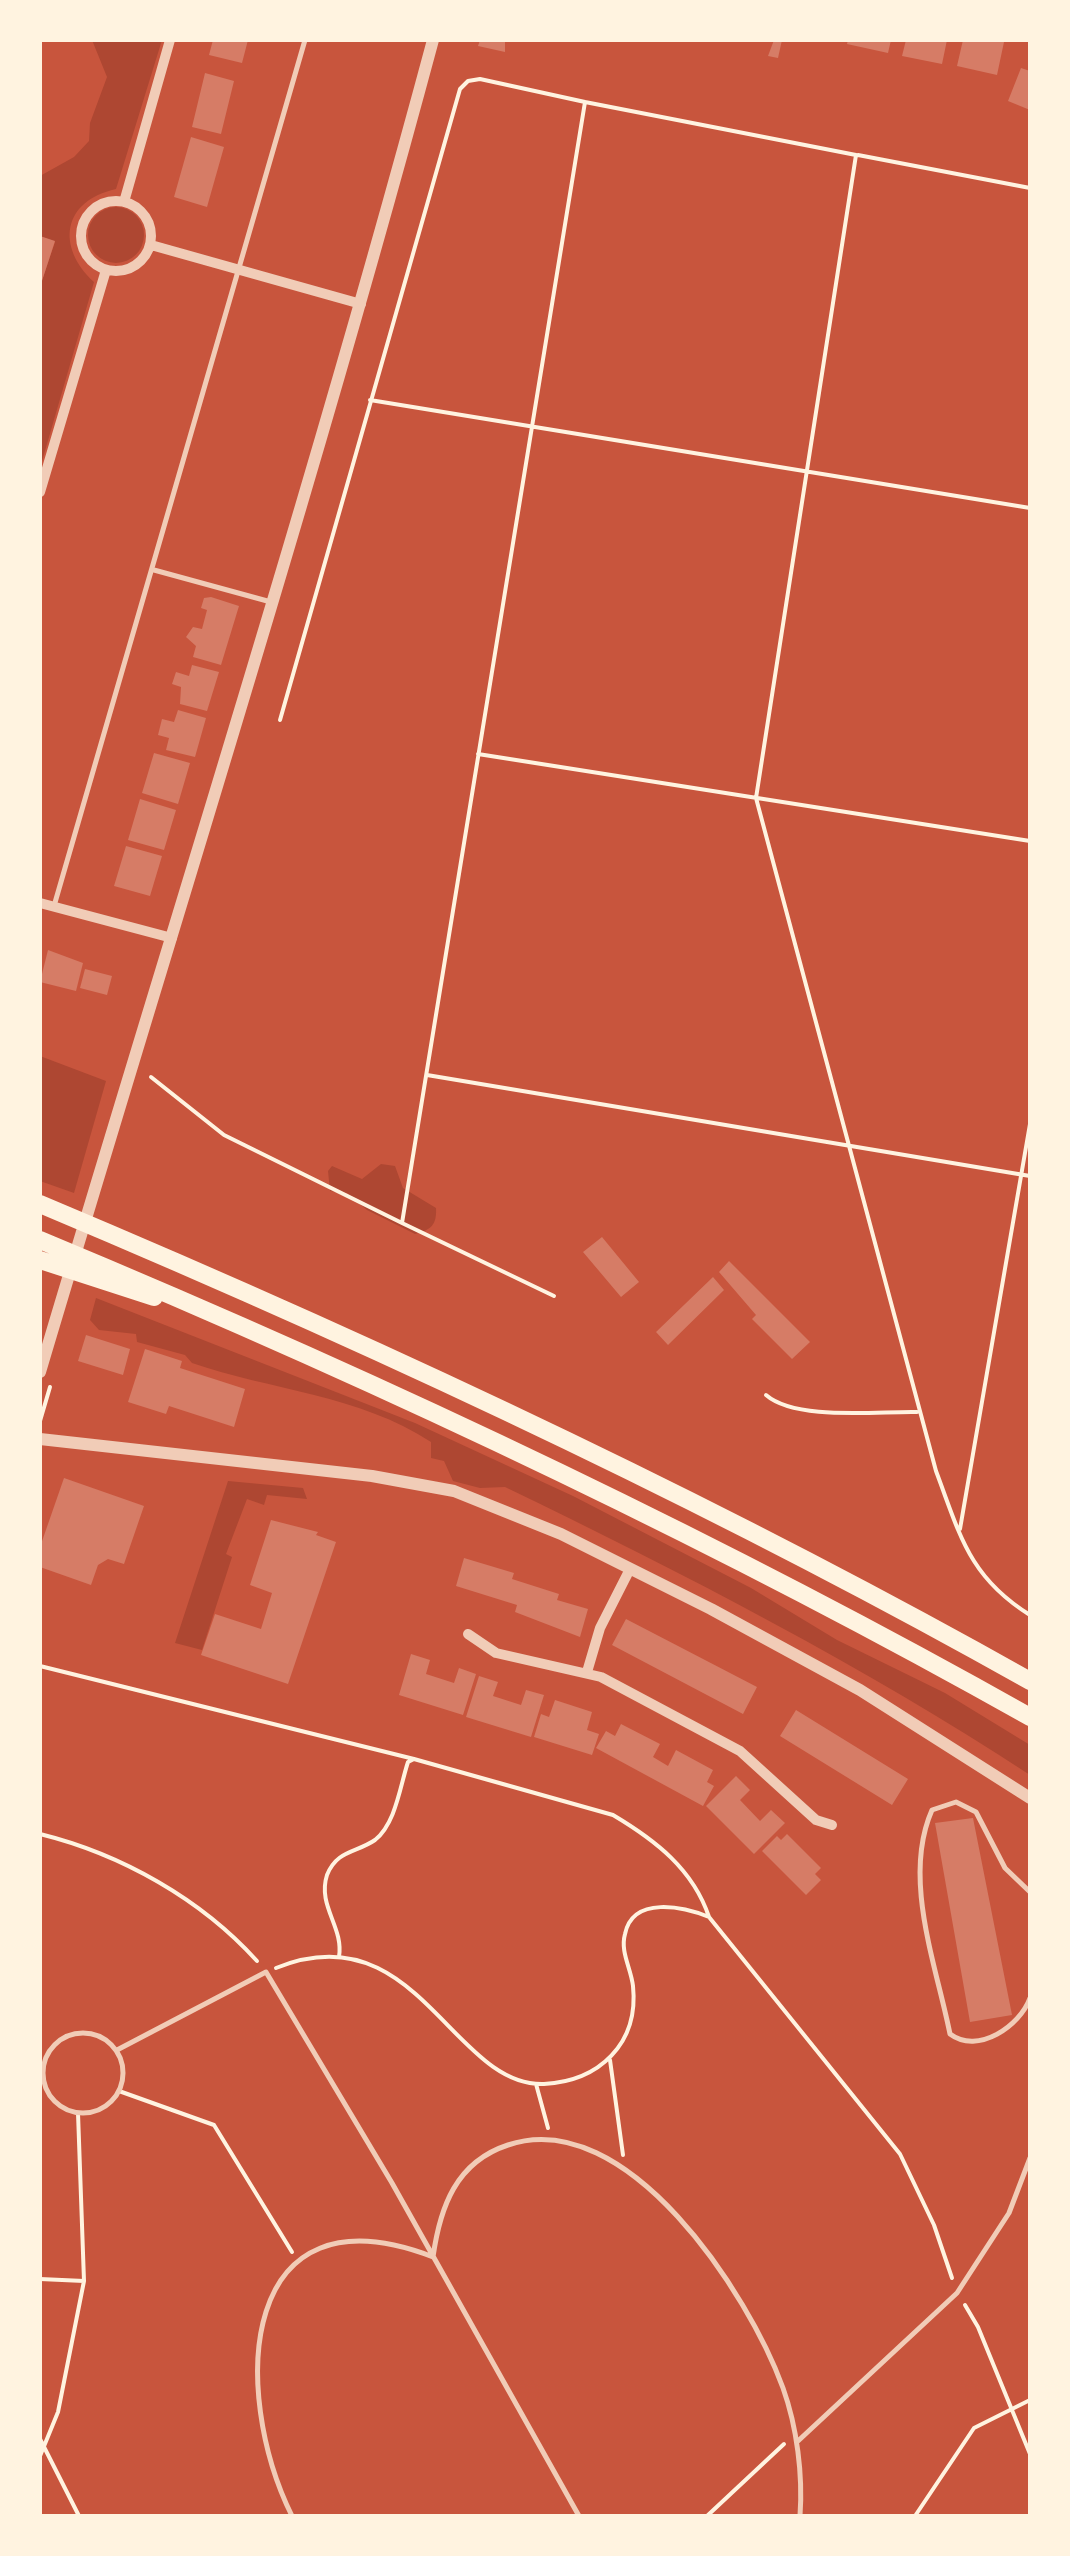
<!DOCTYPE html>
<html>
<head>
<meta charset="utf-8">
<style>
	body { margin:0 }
	#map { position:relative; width:1070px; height:2556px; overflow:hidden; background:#c8553d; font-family:"Noto Sans",sans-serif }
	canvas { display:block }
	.frame { position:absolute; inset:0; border:42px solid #fff3e0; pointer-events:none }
</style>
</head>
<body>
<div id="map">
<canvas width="1070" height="2556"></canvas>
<div class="frame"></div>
</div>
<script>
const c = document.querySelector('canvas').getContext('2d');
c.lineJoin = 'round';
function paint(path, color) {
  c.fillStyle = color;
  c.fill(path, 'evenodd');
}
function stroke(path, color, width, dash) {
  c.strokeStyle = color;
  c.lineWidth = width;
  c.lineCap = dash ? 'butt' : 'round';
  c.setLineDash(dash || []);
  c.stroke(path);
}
const green = new Path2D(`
	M 92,40 L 162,40 L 116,189 C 62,201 56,247 94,282 L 40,468 L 40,286 L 55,242 L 40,236 L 40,176 L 74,157 L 89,141 L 90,123 L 107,77 Z
	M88 235a28 28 0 1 1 56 0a28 28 0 1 1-56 0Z
	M 40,1056 L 106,1081 L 74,1193 L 40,1181 Z
	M 381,1164 L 395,1166 L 403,1188 L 436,1208 C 437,1225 431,1230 415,1234 L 367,1210 L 347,1193 L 330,1191 L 328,1171 L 332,1166 L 362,1179 Z
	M 96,1298 L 415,1423 L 573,1496 L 751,1588 L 837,1640 L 945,1693 L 1030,1745 L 1030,1775 C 862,1665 685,1574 505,1487 L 480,1488 L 453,1481 L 444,1461 L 431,1458 L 431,1442 C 360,1395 270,1390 192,1363 L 185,1355 L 137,1342 L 136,1334 L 99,1330 L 90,1320 Z
	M 228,1481 L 303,1488 L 307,1499 L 267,1495 L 264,1505 L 247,1499 L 226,1554 L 232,1557 L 202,1650 L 175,1643 Z`);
const building = new Path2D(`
	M 213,40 L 248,40 L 242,63 L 209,55 Z
	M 480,40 L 505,40 L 505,52 L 478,46 Z
	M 774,40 L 782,40 L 778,58 L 768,56 Z
	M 848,40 L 891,40 L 888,53 L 847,44 Z
	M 906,40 L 947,40 L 942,64 L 902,56 Z
	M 963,40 L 1004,42 L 997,75 L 957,66 Z
	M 1021,68 L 1030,71 L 1030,110 L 1008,101 Z
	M 205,73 L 234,81 L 221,134 L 192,127 Z
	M 191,137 L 224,147 L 207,207 L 174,197 Z
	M 40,236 L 55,241 L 41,284 L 40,284 Z
	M 211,597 L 239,606 L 221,665 L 193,657 L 196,646 L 186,637 L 193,627 L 202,629 L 207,610 L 201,608 L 204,598 Z
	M 192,665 L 219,672 L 207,711 L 180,704 L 181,687 L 172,684 L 176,672 L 189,676 Z
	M 178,710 L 206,718 L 195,757 L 166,750 L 169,738 L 158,735 L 162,719 L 174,722 Z
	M 154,753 L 190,763 L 178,804 L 142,793 Z
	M 140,799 L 176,810 L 164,850 L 128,840 Z
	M 126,846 L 162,856 L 150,896 L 114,886 Z
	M 48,950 L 83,963 L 76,991 L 40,982 Z
	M 85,969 L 112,976 L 107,995 L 80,988 Z
	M 602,1237 L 639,1282 L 621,1297 L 583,1252 Z
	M 729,1261 L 810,1342 L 792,1359 L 752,1319 L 756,1315 L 719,1272 Z
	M 713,1277 L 724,1290 L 668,1345 L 656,1332 Z
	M 86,1335 L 130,1349 L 123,1375 L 78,1361 Z
	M 145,1349 L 182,1361 L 180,1368 L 245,1389 L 234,1427 L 169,1406 L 166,1414 L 128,1402 Z
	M 64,1478 L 144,1506 L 124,1564 L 108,1559 L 98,1565 L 91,1585 L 40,1567 L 40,1547 Z
	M 271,1520 L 318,1532 L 316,1535 L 336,1542 L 288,1684 L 201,1655 L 215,1614 L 261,1629 L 272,1593 L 250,1585 Z
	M 464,1558 L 514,1573 L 512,1579 L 559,1594 L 557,1600 L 588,1609 L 580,1637 L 515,1612 L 517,1605 L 456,1586 Z
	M 626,1619 L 757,1687 L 743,1714 L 612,1645 Z
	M 411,1654 L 430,1660 L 426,1674 L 454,1683 L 459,1668 L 476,1674 L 463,1715 L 399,1695 Z
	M 479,1676 L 498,1682 L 493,1696 L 521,1705 L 526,1690 L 544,1695 L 531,1737 L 466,1717 Z
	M 555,1700 L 592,1712 L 587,1730 L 599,1734 L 592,1755 L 534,1737 L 541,1714 L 549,1717 Z
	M 796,1710 L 908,1779 L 892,1805 L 780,1736 Z
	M 621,1724 L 660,1744 L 653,1757 L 668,1766 L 676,1750 L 713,1770 L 707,1782 L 714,1786 L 703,1806 L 596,1748 L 606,1731 L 615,1736 Z
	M 736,1776 L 750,1790 L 740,1800 L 760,1821 L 771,1810 L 785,1823 L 754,1854 L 706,1806 Z
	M 973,1818 L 1012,2015 L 970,2022 L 935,1823 Z
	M 787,1834 L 821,1868 L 815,1874 L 821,1880 L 806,1895 L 762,1851 L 777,1836 L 781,1840 Z`);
const path = new Path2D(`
	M 858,155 L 1030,188
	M 370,400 L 1030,508
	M 280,720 L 460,89 L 468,81 L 480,79 L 585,102
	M 478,754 L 1030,841
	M 427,1075 L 1030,1176
	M 151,1077 L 224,1135 L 402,1223
	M 554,1296 L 402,1223 L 585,102 L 856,155 L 756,798 L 936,1471 C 960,1535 969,1577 1030,1615
	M 766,1395 C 796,1421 877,1411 917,1412
	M 40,1421 L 50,1387
	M 960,1529 L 1030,1124
	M 40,1666 L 414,1759
	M 40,1834 C 121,1854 201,1899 257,1961
	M 339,1957 C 344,1927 317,1906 327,1875 C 337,1850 356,1853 375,1840 C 396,1823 400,1786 408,1762 L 414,1759 L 613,1815 C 655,1840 693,1869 709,1917
	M 276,1968 C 417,1911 452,2087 544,2084 C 599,2081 639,2044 633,1986 C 631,1968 620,1952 625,1934 C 633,1895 684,1907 709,1917 L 900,2154 L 934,2225 L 952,2278
	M 610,2060 L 623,2155
	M 536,2084 L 548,2128
	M 119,2091 L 214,2125 L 292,2252
	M 40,2279 L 84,2281
	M 965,2305 L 978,2327 L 1030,2454
	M 40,2439 L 79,2516
	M 40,2456 L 58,2412 L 84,2281 L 78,2113
	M 707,2516 L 784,2444
	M 915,2516 L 974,2428 L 1030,2400`);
const service = new Path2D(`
	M 154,570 L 271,602
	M 54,906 L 305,40
	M 1030,1892 L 1005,1868 L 976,1812 L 956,1802 L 932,1810 C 902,1878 936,1964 950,2034 C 978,2055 1020,2026 1030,1998
	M43 2073a40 40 0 1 1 80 0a40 40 0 1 1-80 0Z
	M 117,2050 L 266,1972 L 392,2183 L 579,2516
	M 798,2441 L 957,2293 L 1009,2213 L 1030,2158
	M 292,2516 C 230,2391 238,2182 433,2257 C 440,2207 456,2162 508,2145 C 627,2105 749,2294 783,2388 C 797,2427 803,2475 800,2516`);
const minor = new Path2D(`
	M81 236a35 35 0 1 1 70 0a35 35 0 1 1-70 0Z
	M 124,202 L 170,40
	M 151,245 L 361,304
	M 40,492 L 106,270
	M 40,903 L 172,938
	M 468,1634 L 496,1653 L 601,1677 L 740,1751 L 816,1820 L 832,1825
	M 587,1672 L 600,1628 L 630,1569`);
const tertiary = new Path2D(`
	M 40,1372 C 172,928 313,487 433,40
	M 40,1439 L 372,1476 L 454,1491 L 561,1534 L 711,1609 L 860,1690 L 1030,1798`);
const trunk = new Path2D(`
	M 40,1204 C 378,1346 710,1501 1030,1681
	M 40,1240 C 379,1381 710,1537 1030,1717
	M 40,1260 L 154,1297`);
paint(green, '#ae4732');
paint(building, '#d67c66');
stroke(path, '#fff3e0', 4);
stroke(service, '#f1ccb7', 5);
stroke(minor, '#f1ccb7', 10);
stroke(tertiary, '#f1ccb7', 12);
stroke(trunk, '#fff3e0', 18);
</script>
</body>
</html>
